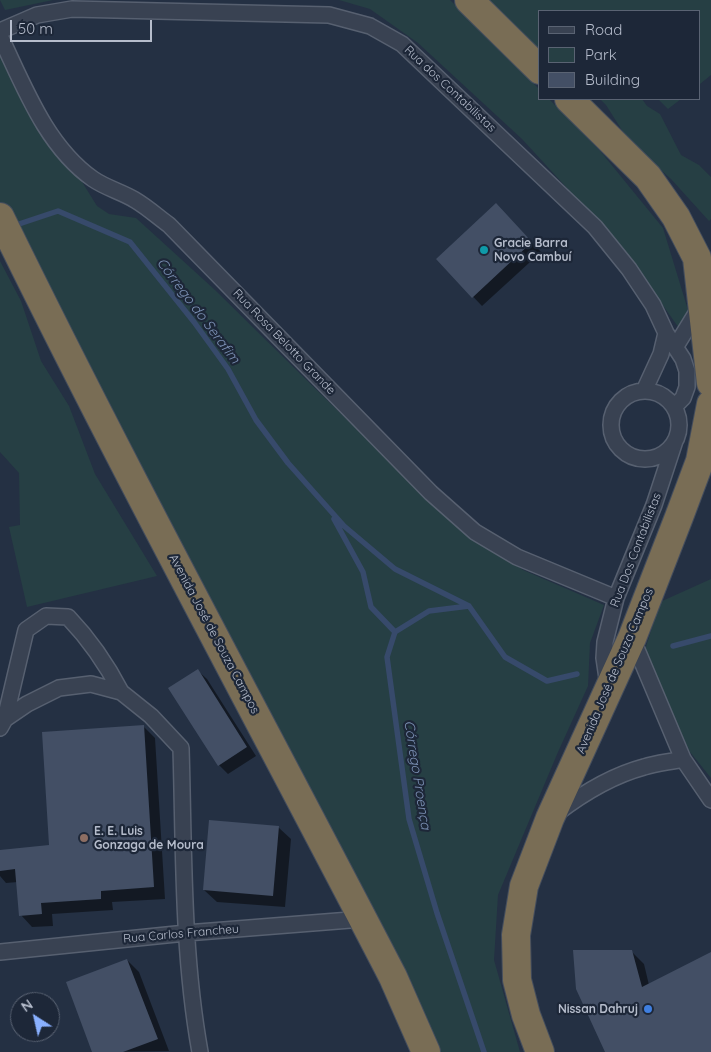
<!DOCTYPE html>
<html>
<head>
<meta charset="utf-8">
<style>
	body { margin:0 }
	#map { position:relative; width:711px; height:1052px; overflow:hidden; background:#243043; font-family:Quicksand,sans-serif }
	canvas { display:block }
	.legend { position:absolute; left:538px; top:10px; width:162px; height:90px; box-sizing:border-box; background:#1d2738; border:1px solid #5a6373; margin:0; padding:6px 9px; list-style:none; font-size:15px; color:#b6bdcc }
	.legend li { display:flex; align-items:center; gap:10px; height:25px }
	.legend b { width:25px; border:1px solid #5a6373 }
	.north { position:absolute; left:10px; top:992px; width:50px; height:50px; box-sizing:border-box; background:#1d2738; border:1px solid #5a6373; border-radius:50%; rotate:325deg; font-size:14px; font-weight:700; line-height:20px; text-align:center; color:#b6bdcc }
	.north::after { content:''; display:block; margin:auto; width:18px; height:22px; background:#89b0ff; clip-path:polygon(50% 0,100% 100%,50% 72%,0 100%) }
	.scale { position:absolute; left:10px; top:20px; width:142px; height:22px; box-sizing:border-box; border:2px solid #b6bdcc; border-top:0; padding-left:6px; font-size:15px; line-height:18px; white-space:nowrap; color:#b6bdcc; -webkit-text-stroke:4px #1d2738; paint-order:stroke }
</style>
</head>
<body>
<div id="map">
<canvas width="711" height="1052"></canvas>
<ul class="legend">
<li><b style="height:6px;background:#394252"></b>Road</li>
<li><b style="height:14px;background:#263f44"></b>Park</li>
<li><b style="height:14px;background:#434f65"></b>Building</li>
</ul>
<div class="north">N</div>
<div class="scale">50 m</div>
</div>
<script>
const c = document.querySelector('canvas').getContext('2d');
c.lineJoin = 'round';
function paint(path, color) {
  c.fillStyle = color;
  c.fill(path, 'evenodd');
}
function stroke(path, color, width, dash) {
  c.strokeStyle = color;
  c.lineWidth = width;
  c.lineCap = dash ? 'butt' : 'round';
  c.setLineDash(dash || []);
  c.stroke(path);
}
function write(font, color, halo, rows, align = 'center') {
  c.font = font + ' Quicksand,sans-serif';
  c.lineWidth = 4.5;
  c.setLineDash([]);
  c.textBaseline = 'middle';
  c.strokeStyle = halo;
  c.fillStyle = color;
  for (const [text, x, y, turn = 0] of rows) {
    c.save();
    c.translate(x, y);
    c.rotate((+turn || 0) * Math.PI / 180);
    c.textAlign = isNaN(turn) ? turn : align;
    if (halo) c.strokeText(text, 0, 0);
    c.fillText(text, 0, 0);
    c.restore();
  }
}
const green = new Path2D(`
	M 0,0 L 53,0 L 5,10 Z
	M 339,0 L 450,0 L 540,90 L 540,99 L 549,99 L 601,152 L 663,228 L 688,310 L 681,331 L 623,249 L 522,139 L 418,43 L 370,9 Z
	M 485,0 L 711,0 L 711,75 L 700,84 L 700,11 L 540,11 L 540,52 Z
	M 0,36 L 30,98 L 97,206 L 109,214 L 136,218 L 215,290 L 449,520 L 523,570 L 604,605 L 590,643 L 588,686 L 558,752 L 498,895 L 494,960 L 520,1052 L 435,1052 L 0,213 Z
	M 600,99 L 642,99 L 647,106 L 660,114 L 681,155 L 699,165 L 711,177 L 711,219 L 709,221 L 671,179 L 630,143 L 606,105 Z
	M 658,99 L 681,99 L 668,109 Z
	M 0,261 L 21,301 L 41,361 L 69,406 L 95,474 L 157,576 L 27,607 L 9,527 L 20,525 L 19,473 L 0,452 Z
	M 711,579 L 711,778 L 690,752 L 644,653 L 660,602 Z`);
const shadow = new Path2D(`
	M 505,214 L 541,252 L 482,306 L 437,259 Z
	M 197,670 L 207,679 L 256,756 L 228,774 L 219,765 Z
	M 143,726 L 155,738 L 165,899 L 112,902 L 113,910 L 52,914 L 53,926 L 32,927 L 21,915 L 18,882 L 6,883 L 0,876 L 0,851 L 51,847 Z
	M 278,827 L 291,839 L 285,907 L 217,902 L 204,890 Z
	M 632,952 L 644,964 L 649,985 L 711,954 L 711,1052 L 606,1052 Z
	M 127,960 L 139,972 L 169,1051 L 93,1052 Z`);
const stream = new Path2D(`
	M 13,226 L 58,211 L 130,242 L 194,322 L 228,369 L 256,420 L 288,463 L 344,526 L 395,569 L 469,606 L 505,657 L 547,681 L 577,674
	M 334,519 L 363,572 L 371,607 L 395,632
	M 469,606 L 429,611 L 395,632 L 387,657 L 409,819 L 437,913 L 484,1052
	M 673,646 L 711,636`);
const building = new Path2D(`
	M 496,203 L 532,242 L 472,298 L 436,259 Z
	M 198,669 L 247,747 L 218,766 L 168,688 Z
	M 144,725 L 154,887 L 101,891 L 101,899 L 41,903 L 42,914 L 19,916 L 15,869 L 0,871 L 0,850 L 49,845 L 42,732 Z
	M 209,820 L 279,826 L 273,896 L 203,890 Z
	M 573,950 L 632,950 L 642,987 L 711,952 L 711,1052 L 605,1052 L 576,989 Z
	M 127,959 L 158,1039 L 123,1052 L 92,1052 L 66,982 Z`);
const street = new Path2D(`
	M 0,31 L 37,15 L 72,9 L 329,15 L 370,26 L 402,44 L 595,227 L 629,269 L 653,305 L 666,333 L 683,359 L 687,371 L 687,387 L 683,398 L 674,407
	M 0,36 C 24,86 46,146 93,179 C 106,188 122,192 135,200 C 147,207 158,217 169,225 L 431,493 L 475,532 L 517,557 L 616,598
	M 676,346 L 700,307
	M 644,391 L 661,354 L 666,333
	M611 425a34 34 0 1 1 68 0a34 34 0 1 1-68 0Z
	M 632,638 L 683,759 L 711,800
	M 608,685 L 604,658 L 605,642 L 616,598 L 654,505 L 675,441
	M 5,719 L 26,630 L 46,616 L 68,617 C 90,640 106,663 121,692
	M 0,728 L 5,719 L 27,704 L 59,688 L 91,684 L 121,692 L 151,716 L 181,748 C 184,849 182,952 200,1052
	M 557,813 C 582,794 614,775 644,767 C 657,763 670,762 683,759
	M 0,952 L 186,933 L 363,919`);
const highway = new Path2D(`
	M 469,0 L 540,70
	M 569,99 L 648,177 L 676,217 L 697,258 L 711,383
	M 0,217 C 125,473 262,724 393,977 L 426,1052
	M 540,1052 L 526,1015 L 517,980 L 516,935 L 524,886 L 550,818 L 632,638 L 679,517 L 700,461 L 711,404`);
const markers = [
	[484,250,5,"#0f9aa8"],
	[84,838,5,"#8d6e63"],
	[648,1009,5,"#3f7fe0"]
];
const streetNames = [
	["Rua dos Contabilistas",450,89,43],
	["Rua Rosa Belotto Grande",284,342,46],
	["Rua Dos Contabilistas",636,550,-69],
	["Avenida José de Souza Campos",214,634,62],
	["Avenida José de Souza Campos",615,671,-67],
	["Rua Carlos Francheu",181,934,-5]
];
const poiNames = [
	["Gracie Barra",494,243],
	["Novo Cambuí",494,257],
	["E. E. Luis",94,831],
	["Gonzaga de Moura",94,845],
	["Nissan Dahruj",638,1009,"right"]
];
const waterNames = [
	["Córrego do Serafim",198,311,53],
	["Córrego Proença",417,775,81]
];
paint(green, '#263f44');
paint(shadow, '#0007');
stroke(stream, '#374a6b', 5.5);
paint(building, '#434f65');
stroke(street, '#576070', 18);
stroke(highway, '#444d5d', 30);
stroke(street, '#394252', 15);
stroke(highway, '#796d55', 28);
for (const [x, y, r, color] of markers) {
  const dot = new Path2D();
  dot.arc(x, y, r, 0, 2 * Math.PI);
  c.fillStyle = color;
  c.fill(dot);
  stroke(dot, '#1d2738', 2);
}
write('12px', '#b6bdcc', '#1d2738', streetNames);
write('bold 12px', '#b6bdcc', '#1d2738', poiNames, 'left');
write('italic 14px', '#7c91b5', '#1d2738', waterNames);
</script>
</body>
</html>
